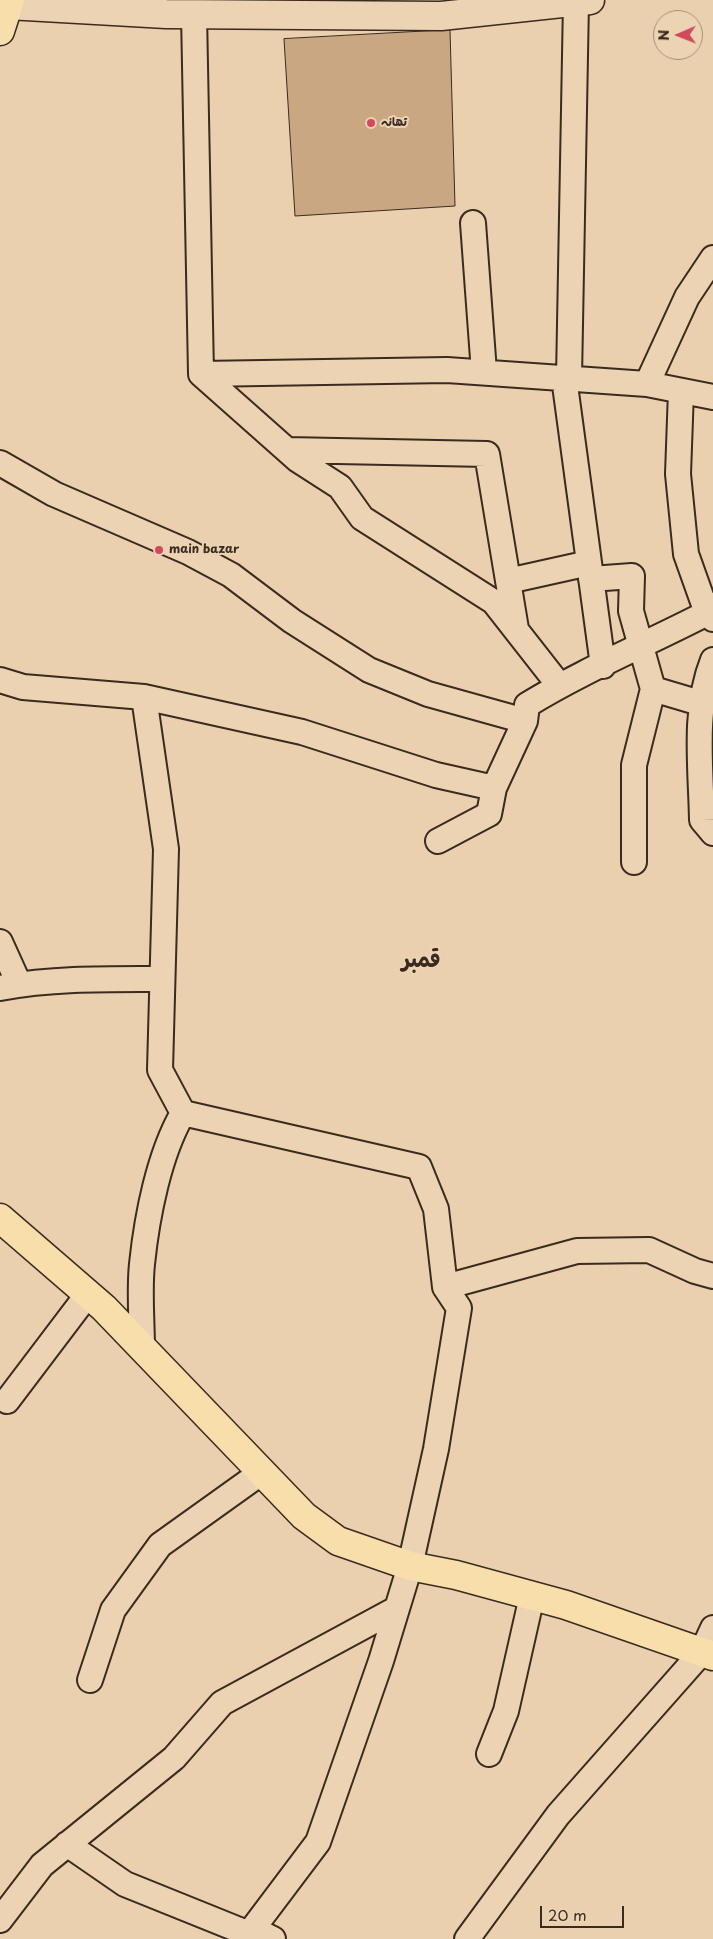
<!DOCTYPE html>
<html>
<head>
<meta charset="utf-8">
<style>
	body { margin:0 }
	#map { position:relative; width:713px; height:1939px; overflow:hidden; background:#ead0ae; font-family:"Playpen Sans",sans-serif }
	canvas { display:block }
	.north { position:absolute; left:653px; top:10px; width:50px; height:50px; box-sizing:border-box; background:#ebd3b3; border:1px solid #a58f77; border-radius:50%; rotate:269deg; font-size:14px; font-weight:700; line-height:20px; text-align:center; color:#3b2a1e }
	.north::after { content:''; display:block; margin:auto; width:18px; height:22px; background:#d1495b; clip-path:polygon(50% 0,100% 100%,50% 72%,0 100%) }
	.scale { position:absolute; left:540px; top:1906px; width:84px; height:22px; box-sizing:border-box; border:2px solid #3b2a1e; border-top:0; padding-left:6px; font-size:15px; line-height:18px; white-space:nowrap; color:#3b2a1e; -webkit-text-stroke:4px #ebd3b3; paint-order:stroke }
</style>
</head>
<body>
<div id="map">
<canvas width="713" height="1939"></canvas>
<div class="north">N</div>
<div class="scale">20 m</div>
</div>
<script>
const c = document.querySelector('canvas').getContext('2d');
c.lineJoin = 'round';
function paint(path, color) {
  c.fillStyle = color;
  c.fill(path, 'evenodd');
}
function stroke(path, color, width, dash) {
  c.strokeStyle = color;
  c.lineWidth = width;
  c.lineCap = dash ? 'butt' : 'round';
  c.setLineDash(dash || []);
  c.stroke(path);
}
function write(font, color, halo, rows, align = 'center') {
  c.font = font + ' "Playpen Sans","Playpen Sans Arabic",sans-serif';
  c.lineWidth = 4;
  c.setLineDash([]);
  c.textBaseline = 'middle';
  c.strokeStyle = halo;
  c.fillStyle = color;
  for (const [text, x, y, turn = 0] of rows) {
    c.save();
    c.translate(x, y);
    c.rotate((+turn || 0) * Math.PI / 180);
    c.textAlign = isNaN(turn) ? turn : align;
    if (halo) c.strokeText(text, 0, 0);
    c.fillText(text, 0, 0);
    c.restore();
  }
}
const building = new Path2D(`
	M 450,30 L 455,206 L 295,216 L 284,39 Z`);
const minor = new Path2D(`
	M 576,2 L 569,378 L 565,385 L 603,666
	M 194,14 L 201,374 L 298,460 L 340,487 L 362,518 L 494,602 L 559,685
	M 473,223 L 484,372
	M 201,374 L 447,370 L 647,384 L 713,397
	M 647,384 L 687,297 L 713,258
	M 681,391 L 678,474 L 686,554 L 707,613 L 713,619
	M 287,450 L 487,454 L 516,629
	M 0,463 L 54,494 L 188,552 L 231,575 L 292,621 L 369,670 L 428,694 L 525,721
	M 591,579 L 632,576 L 631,611 L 653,689 L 634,765 L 634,862
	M 508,581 L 589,563
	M 713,660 C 693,710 701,767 702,820 L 713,833
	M 0,680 L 23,687 L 144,697 L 302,732 L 436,775 L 494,788
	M 653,689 L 700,703
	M 144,697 L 166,849 L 160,1070 L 183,1113 L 419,1167 L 436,1209 L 445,1287 L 459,1308 L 436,1449 L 410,1566 L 381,1661 L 318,1842 L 245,1939
	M 438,841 L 489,814 L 494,788 L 525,721 L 527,705 C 584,670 647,644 707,613 L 713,605
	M 0,942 L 19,984
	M 0,988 C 53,978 108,979 161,979
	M 445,1287 L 577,1251 L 649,1250 L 695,1271 L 713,1276
	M 142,1349 C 142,1321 139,1292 142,1264 C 147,1216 159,1154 183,1113
	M 7,1401 L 88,1294
	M 90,1680 L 113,1610 L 160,1545 L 262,1472
	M 489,1754 L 506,1711 L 532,1596
	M 67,1844 L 125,1884 L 249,1934
	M 0,1920 L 42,1865 L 174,1758 L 222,1703 L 396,1609
	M 253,1929 L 273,1939
	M 467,1939 L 558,1815 L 702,1652 L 713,1628`);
const tertiary = new Path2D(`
	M 8,5 L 166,14 L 441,16 L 590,0`);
const primary = new Path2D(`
	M 0,31 L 10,0
	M 0,1218 L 104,1308 L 304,1516 L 338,1541 L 410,1566 L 456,1575 L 566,1605 L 713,1656`);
const markers = [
	[371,123,5,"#d1495b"],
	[159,550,5,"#d1495b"]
];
const poiNames = [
	["تھانہ",381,123],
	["main bazar",169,550]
];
const townNames = [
	["قمبر",421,961]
];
paint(building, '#c8a782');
stroke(building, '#3b2a1e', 1);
stroke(minor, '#3b2a1e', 28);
stroke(tertiary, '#3b2a1e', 31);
stroke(primary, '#3b2a1e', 31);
stroke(minor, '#ebd3b3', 24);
stroke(tertiary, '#ebd3b3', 28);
stroke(primary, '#f8deab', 28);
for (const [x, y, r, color] of markers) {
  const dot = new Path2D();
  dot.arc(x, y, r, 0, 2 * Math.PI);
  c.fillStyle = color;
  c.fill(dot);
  stroke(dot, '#ebd3b3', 2);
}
write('bold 12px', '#3b2a1e', '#ebd3b3', poiNames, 'left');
write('bold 22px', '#3b2a1e', '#ebd3b3', townNames);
</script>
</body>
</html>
